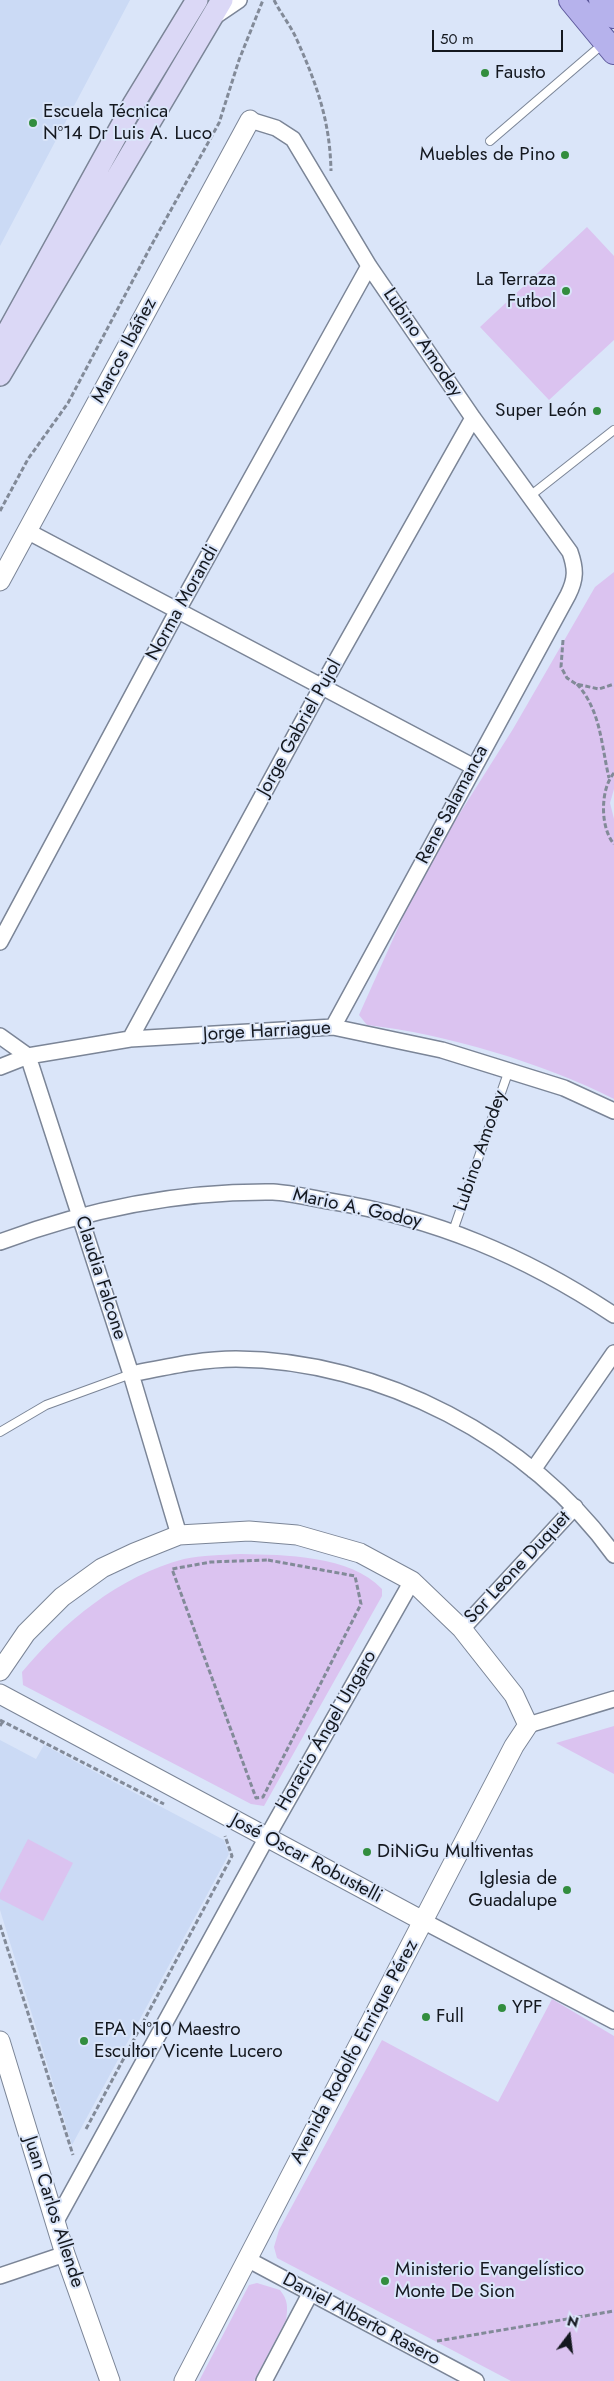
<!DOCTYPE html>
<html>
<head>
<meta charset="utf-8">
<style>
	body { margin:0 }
	#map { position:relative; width:614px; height:2381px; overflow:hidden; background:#dae5f9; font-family:Jost,sans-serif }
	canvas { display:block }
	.north { position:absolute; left:544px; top:2311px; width:50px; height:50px; -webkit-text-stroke:4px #dae5f9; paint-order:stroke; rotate:15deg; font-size:14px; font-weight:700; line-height:20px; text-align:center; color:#14181f }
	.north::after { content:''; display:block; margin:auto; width:18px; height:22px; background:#14181f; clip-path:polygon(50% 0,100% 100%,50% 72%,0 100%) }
	.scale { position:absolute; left:432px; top:30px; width:131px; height:22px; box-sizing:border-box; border:2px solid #14181f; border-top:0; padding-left:6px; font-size:15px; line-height:18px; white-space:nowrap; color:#14181f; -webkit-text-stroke:4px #dae5f9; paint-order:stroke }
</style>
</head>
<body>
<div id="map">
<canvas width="614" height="2381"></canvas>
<div class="north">N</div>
<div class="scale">50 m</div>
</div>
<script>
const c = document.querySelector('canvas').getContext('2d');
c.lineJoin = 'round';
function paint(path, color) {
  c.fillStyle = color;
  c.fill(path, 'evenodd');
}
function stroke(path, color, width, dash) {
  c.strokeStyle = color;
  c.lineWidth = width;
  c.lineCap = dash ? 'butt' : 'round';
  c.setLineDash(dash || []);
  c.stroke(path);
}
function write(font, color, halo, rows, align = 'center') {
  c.font = font + ' Jost,sans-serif';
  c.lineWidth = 4;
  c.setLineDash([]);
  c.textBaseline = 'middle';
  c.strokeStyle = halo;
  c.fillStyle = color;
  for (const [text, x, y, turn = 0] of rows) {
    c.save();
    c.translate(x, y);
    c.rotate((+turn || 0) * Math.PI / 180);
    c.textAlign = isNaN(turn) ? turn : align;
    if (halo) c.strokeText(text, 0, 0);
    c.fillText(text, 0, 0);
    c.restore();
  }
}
const built = new Path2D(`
	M 0,0 L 130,0 L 0,246 Z
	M 0,1740 L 36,1759 L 44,1745 L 224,1840 L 229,1854 L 72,2145 L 0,1910 Z`);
const green = new Path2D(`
	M 587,227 L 614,256 L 614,340 L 549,400 L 480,327 Z
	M 614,572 L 614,789 L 610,803 L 614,819 L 614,1099 C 543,1063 446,1034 367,1025 L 359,1015 L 424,870 L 513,729 L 595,587 Z
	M 241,1554 C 285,1555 350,1555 382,1589 L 382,1596 L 264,1806 L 251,1804 L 23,1685 L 22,1672 C 64,1622 119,1576 184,1559 C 202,1555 222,1555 241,1554 Z
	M 614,1726 L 614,1774 L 556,1743 Z
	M 28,1839 L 73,1863 L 43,1921 L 0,1899 L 0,1893 Z
	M 552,1999 L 614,2036 L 614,2381 L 511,2381 L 277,2258 L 274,2247 L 279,2230 L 382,2040 L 498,2102 Z
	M 257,2283 L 280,2290 C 288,2300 288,2307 286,2320 L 254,2381 L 199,2381 L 249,2285 Z`);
const path = new Path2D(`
	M 274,0 C 281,14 291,26 297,40 C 317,85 330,121 331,171
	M 0,511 L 28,459 L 68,403 L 151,246 L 219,123 L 239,60 L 263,0
	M 563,640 L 561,667 L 567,678 L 576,684 L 599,689 L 614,684
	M 577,684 C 601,711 601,744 609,778
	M 614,773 C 600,789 600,828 614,844
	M 268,1560 L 355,1576 L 361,1604 L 263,1797 L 256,1798 L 172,1569 L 211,1562 Z
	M 0,1720 L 164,1804
	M 0,1726 L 3,1721
	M 0,1925 L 73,2155
	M 86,2129 L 232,1856 L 225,1836
	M 437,2341 L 614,2311`);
const service = new Path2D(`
	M 490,141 L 604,43
	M 530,496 L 614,430
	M 453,1231 L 509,1070
	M 0,1432 L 46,1405 L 131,1374`);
const minor = new Path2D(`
	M 214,17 L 239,0
	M 250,120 L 276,128 L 293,139 L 369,266 L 473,418 L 570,552 C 576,569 576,579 568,595 L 333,1027
	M 27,531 L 474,767
	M 0,942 L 178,610 L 369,266
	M 0,1036 L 28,1056 L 131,1374 L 179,1535
	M 130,1039 L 322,686 L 473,418
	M 0,1067 L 28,1056 L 130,1039 L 333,1027 L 442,1050 L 564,1088 L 614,1111
	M 0,1242 C 88,1209 179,1191 273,1192 C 291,1193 311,1198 329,1201 C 435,1218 525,1256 614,1315
	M 131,1374 C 167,1367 200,1359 236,1359 C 380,1360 531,1439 614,1555
	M 533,1470 L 614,1353
	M 462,1629 L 575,1507
	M 528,1725 L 614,1699
	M 423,1921 L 614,2021
	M 55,2223 L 267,1837 L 412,1581
	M 247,2259 L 476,2381
	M 0,2276 L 65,2254
	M 264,2381 L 310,2294`);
const tertiary = new Path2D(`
	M 0,581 L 250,120
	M 0,1671 L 26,1633 L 62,1597 L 102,1568 L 134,1553 L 179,1535 L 249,1531 L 297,1535 L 360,1553 L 412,1581 L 462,1629 L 514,1695 L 528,1725 L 514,1746 L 184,2381
	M 0,1694 L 423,1921
	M 0,2041 L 65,2254 L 110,2381`);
const secondary = new Path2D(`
	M 0,346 L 133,105 L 197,0
	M 0,375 L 222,0`);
const primary = new Path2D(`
	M 571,0 L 614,52
	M 601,0 L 614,16`);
const markers = [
	[485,73,5,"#328d3e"],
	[33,123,5,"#328d3e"],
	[565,155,5,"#328d3e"],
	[566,291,5,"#328d3e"],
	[597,411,5,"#328d3e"],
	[367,1852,5,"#328d3e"],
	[567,1890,5,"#328d3e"],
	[502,2008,5,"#328d3e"],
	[426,2017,5,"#328d3e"],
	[84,2041,5,"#328d3e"],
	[385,2281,5,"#328d3e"]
];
const poiNames = [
	["Fausto",495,73],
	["Escuela Técnica",43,112],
	["Nº14 Dr Luis A. Luco",43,134],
	["Muebles de Pino",555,155,"right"],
	["La Terraza",556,280,"right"],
	["Futbol",556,302,"right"],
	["Super León",587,411,"right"],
	["DiNiGu Multiventas",377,1852],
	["Iglesia de",557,1879,"right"],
	["Guadalupe",557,1901,"right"],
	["YPF",512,2008],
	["Full",436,2017],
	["EPA Nº10 Maestro",94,2030],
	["Escultor Vicente Lucero",94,2052],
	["Ministerio Evangelístico",395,2270],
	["Monte De Sion",395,2292]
];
const streetNames = [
	["Lubino Amodey",422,343,56],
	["Marcos Ibáñez",125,351,-62],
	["Norma Morandi",183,603,-61],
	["Jorge Gabriel Pujol",300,728,-61],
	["Rene Salamanca",453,805,-62],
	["Jorge Harriague",267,1032,-3],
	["Lubino Amodey",481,1151,-71],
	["Mario A. Godoy",357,1209,12],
	["Claudia Falcone",100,1278,72],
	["Sor Leone Duquet",518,1568,-47],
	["Horacio Ángel Ungaro",327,1731,-60],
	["José Oscar Robustelli",306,1859,28],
	["Avenida Rodolfo Enrique Pérez",355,2052,-62],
	["Juan Carlos Allende",53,2212,72],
	["Daniel Alberto Rasero",361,2320,28]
];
paint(built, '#cbdaf5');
paint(green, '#dbc3f0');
stroke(service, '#7b8597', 10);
stroke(minor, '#7b8597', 18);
stroke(tertiary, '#7b8597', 21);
stroke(secondary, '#7b8597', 24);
stroke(primary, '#5e5a9c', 26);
stroke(path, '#828a98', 3, [5, 2.5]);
stroke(service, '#fff', 8);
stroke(minor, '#fff', 15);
stroke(tertiary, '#fff', 19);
stroke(secondary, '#dbd8f6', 21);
stroke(primary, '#b6b2ec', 24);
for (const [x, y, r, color] of markers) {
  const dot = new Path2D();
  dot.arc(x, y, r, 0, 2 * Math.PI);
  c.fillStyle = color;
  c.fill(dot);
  stroke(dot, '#dae5f9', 2);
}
write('19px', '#14181f', '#dae5f9', poiNames, 'left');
write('19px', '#14181f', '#dae5f9', streetNames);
</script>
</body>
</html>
